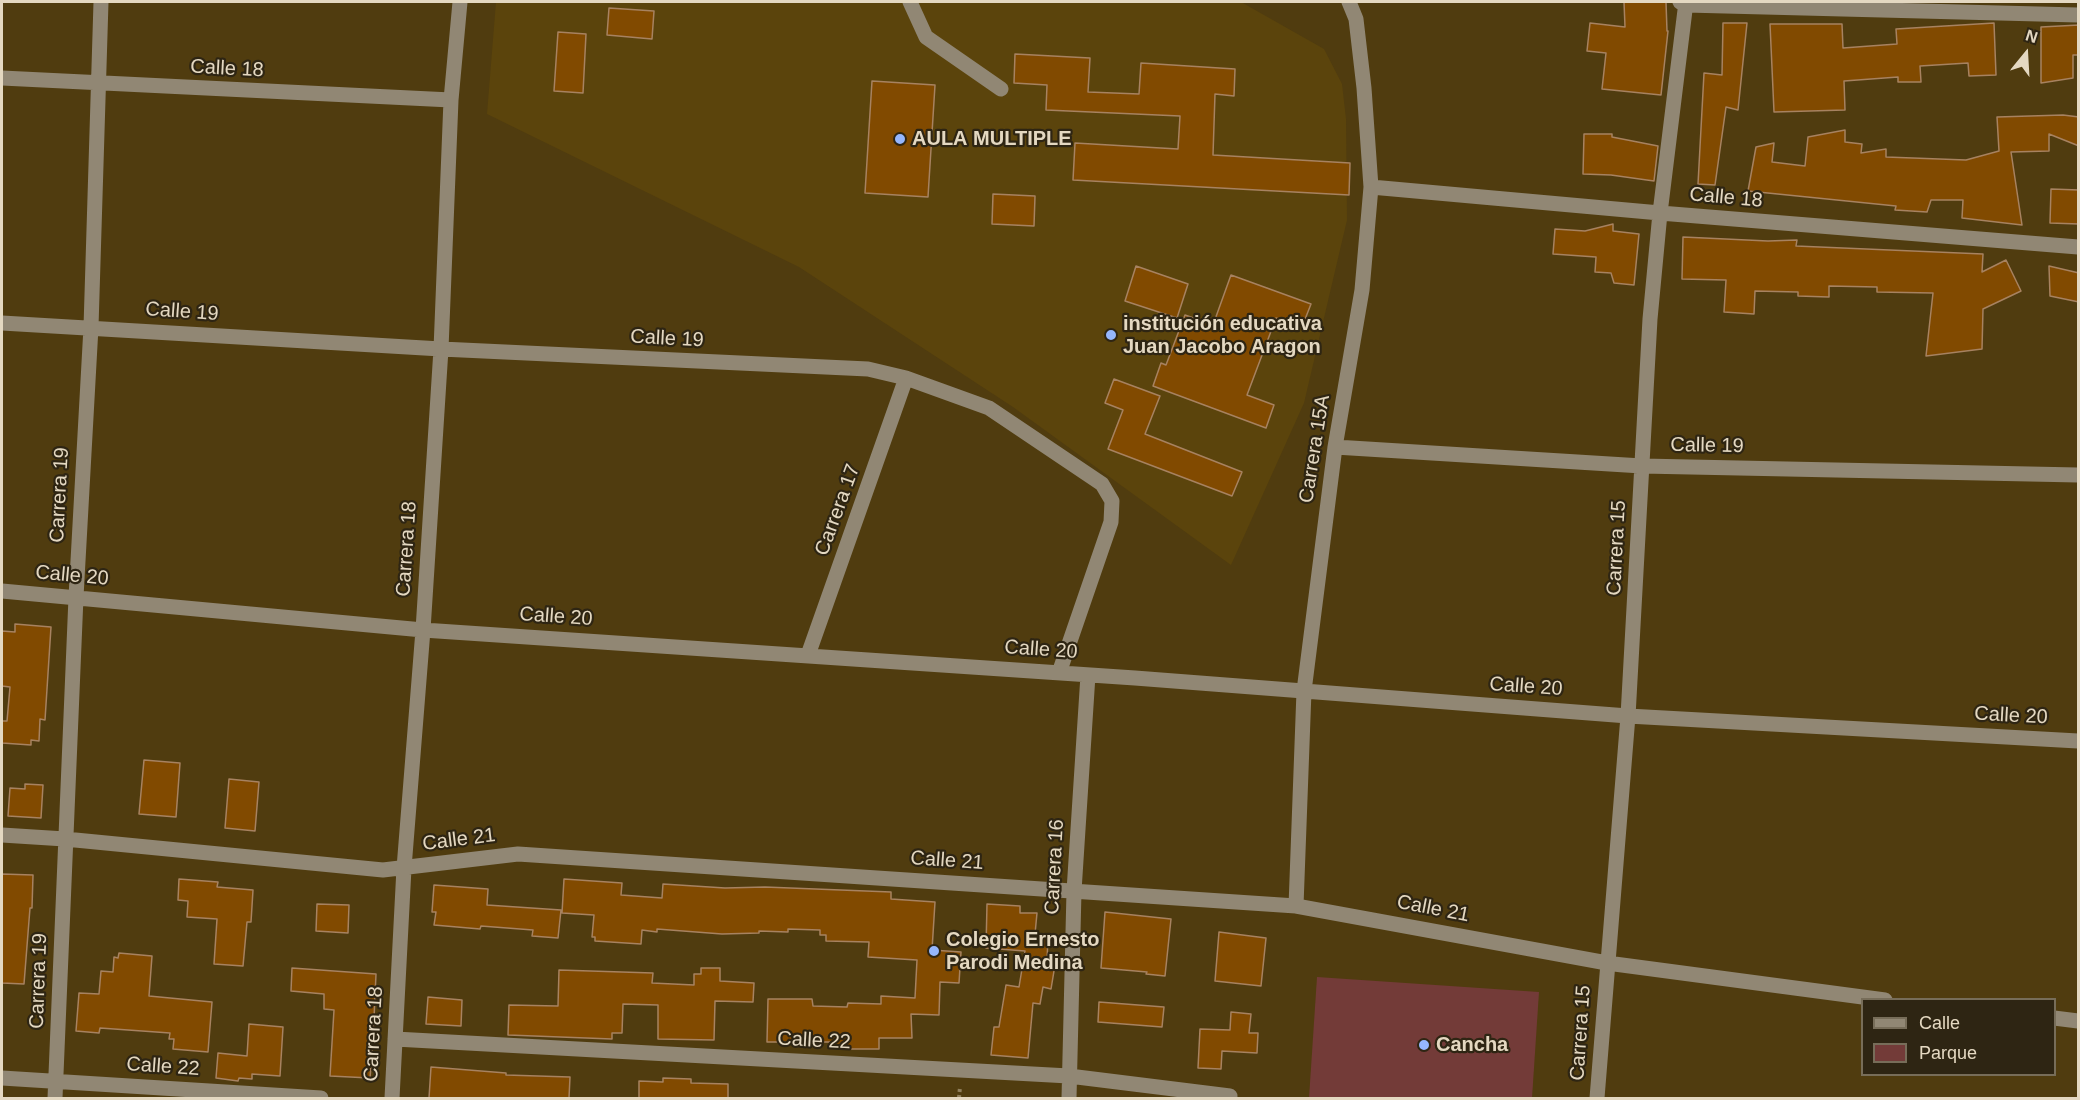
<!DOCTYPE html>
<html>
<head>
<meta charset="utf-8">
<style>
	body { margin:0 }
	#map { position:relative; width:2080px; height:1100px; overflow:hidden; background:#503c0f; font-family:Arial,sans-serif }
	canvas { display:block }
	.frame { position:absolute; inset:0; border:3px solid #e4d8c1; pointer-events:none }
	.legend { position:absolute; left:1861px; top:998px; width:195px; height:78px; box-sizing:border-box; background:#2e2513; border:2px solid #776d59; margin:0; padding:8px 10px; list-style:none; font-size:18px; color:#e4d8c1 }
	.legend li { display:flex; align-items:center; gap:12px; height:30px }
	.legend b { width:30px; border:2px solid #776d59 }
	.north { position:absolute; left:1996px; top:24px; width:60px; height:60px; -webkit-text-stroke:4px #2e2513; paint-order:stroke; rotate:18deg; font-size:16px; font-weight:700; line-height:24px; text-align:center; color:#e4d8c1 }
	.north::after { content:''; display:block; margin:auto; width:21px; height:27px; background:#e4d8c1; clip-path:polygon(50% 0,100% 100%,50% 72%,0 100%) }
</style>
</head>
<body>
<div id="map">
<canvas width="2080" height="1100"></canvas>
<div class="frame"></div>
<ul class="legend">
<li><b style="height:8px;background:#918774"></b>Calle</li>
<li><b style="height:16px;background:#733b38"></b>Parque</li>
</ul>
<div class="north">N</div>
</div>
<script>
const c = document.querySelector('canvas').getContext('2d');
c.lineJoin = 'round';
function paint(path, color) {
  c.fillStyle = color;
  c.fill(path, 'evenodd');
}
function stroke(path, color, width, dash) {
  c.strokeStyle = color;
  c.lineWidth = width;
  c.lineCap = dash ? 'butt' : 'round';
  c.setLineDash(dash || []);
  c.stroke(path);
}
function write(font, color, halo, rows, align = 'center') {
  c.font = font + ' Arial,sans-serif';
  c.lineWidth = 4.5;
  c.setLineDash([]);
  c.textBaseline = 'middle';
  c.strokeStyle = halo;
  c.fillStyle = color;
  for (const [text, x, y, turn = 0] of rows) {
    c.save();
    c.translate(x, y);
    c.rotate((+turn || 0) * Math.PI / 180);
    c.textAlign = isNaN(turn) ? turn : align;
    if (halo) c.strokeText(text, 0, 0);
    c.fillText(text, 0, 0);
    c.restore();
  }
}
const built = new Path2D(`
	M 496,2 L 1241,2 L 1324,49 L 1342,84 L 1346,119 L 1347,220 L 1304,403 L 1231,565 L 1013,407 L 799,267 L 487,114 Z`);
const green = new Path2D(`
	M 1317,977 L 1539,992 L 1532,1098 L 1309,1098 Z`);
const building = new Path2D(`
	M 1624,2 L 1666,2 L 1667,31 L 1668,31 L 1661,95 L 1602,89 L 1606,53 L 1587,51 L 1590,23 L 1625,27 Z
	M 609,8 L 654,11 L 652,39 L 607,35 Z
	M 1723,23 L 1747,23 L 1738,110 L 1726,107 L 1715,185 L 1698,184 L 1704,73 L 1722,75 Z
	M 1994,23 L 1996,75 L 1969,76 L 1968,63 L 1920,66 L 1921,82 L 1898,82 L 1898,77 L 1844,81 L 1845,110 L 1774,112 L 1770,24 L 1842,24 L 1843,48 L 1897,44 L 1896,29 Z
	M 2079,25 L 2079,55 L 2073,55 L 2073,78 L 2041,83 L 2041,27 Z
	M 558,32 L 586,34 L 583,93 L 554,91 Z
	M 1015,54 L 1090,58 L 1088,92 L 1139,94 L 1141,63 L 1235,69 L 1234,96 L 1215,94 L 1213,155 L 1350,163 L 1349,195 L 1073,180 L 1075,143 L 1178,149 L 1180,116 L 1046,110 L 1047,85 L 1014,83 Z
	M 872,81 L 935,85 L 928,197 L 865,193 Z
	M 2063,115 L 2079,117 L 2079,146 L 2049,134 L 2049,151 L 2011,152 L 2022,225 L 1962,218 L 1963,200 L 1931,200 L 1927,212 L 1895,210 L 1896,206 L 1748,191 L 1756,147 L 1774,143 L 1772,162 L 1805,166 L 1808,137 L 1845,130 L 1845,142 L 1862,144 L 1861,153 L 1886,149 L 1886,157 L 1966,160 L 1999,151 L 1997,117 Z
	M 1584,134 L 1612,134 L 1612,137 L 1658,146 L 1654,181 L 1611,175 L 1583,174 Z
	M 2051,189 L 2079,190 L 2079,224 L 2050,223 Z
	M 993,194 L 1035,196 L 1034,226 L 992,224 Z
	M 1613,224 L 1613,231 L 1639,234 L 1634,285 L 1614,283 L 1611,273 L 1595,272 L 1596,257 L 1553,254 L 1555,229 L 1585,231 Z
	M 1683,237 L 1768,241 L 1797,240 L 1796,246 L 1983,254 L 1982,272 L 2006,260 L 2021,291 L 1983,309 L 1982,349 L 1926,356 L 1933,293 L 1877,292 L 1877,287 L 1829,286 L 1829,297 L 1798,296 L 1798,292 L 1755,291 L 1754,314 L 1724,312 L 1726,280 L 1682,279 Z
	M 1136,266 L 1188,284 L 1177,318 L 1125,301 Z
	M 2049,266 L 2079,273 L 2079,302 L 2050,296 Z
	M 1231,275 L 1311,304 L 1302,327 L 1276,318 L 1247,395 L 1274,405 L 1266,428 L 1153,386 L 1161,363 L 1166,365 L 1185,315 L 1213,325 Z
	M 1114,379 L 1160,396 L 1145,434 L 1242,472 L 1232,496 L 1108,449 L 1123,410 L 1105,403 Z
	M 15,624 L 51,627 L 45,720 L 40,719 L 39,741 L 31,740 L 31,745 L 2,743 L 2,721 L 7,721 L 10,687 L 2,686 L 2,631 L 15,632 Z
	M 144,760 L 180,763 L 176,817 L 139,814 Z
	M 229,779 L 259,782 L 255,831 L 225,828 Z
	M 25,784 L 43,785 L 41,818 L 8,816 L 10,788 L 25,789 Z
	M 2,874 L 33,875 L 32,908 L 30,908 L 24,984 L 2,983 Z
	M 179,879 L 218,882 L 217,887 L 253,890 L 251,922 L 247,922 L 243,966 L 214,964 L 217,919 L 187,917 L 188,901 L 178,900 Z
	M 564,879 L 622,883 L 621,895 L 662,898 L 663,884 L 725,888 L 765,887 L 891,892 L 891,899 L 935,902 L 932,950 L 961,952 L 959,983 L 940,982 L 939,1015 L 911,1014 L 912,1038 L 879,1038 L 879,1049 L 848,1049 L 848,1046 L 836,1047 L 836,1042 L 767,1042 L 768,999 L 812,999 L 813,1006 L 847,1007 L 848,1003 L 881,1004 L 881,996 L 915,998 L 917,960 L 868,957 L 869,942 L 826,941 L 826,935 L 820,935 L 820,930 L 788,929 L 788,932 L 759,931 L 759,933 L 722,934 L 657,929 L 657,932 L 642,930 L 641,944 L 595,941 L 595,937 L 592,937 L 594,915 L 562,913 Z
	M 434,885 L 488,889 L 487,905 L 561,910 L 558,938 L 532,936 L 533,930 L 481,926 L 480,929 L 434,925 L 436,912 L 432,912 Z
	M 317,904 L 349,905 L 348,933 L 316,931 Z
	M 987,904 L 1020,906 L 1020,913 L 1037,913 L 1035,934 L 1048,935 L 1047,963 L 1055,965 L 1051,989 L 1043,987 L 1040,1004 L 1033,1003 L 1028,1058 L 991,1055 L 994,1027 L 999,1027 L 1006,985 L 1019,987 L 1025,951 L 986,948 Z
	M 1105,912 L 1171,919 L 1165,976 L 1146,974 L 1147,972 L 1101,968 Z
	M 1219,932 L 1266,938 L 1261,986 L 1215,981 Z
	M 119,953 L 152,956 L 149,996 L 212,1002 L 208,1052 L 173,1049 L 174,1039 L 169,1039 L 170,1033 L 100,1028 L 99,1033 L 76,1031 L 79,993 L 99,994 L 101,971 L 113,972 L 114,957 L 118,958 Z
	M 292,968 L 376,974 L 373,1041 L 370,1078 L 330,1076 L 334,1010 L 324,1009 L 324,994 L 291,991 Z
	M 701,968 L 720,968 L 720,981 L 754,983 L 753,1002 L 715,1001 L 714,1040 L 658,1039 L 658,1005 L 623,1004 L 622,1033 L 612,1033 L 612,1039 L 508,1035 L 509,1005 L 558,1006 L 559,970 L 653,973 L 652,983 L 694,985 L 694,974 L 701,974 Z
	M 428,997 L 462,1000 L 461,1026 L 426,1024 Z
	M 1099,1002 L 1164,1007 L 1162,1027 L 1098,1022 Z
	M 1231,1012 L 1251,1014 L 1249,1033 L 1258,1033 L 1257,1053 L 1222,1051 L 1221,1069 L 1198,1068 L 1200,1029 L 1230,1030 Z
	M 249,1024 L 283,1027 L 280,1076 L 252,1074 L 252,1079 L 239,1078 L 238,1081 L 216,1078 L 218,1053 L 247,1056 Z
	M 431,1067 L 506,1073 L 506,1075 L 570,1077 L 569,1098 L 429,1098 Z
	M 663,1078 L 691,1079 L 691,1083 L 728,1084 L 728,1098 L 639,1098 L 639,1081 L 663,1082 Z`);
const path = new Path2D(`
	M 959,1098 L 960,1087`);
const minor = new Path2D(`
	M 910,2 L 926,37 L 1001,89
	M 1680,2 L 1686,5 L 2078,15
	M 2,78 L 451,100
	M 1371,187 L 1660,213 L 2078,247
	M 2,323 L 441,349 L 868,369 L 906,378 L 989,408 L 1102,484 L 1112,501 L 1111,522 L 1059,673
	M 1335,447 L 1642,466 L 2078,475
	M 2,591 L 423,630 L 1135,678 L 1628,716 L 2078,741
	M 808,655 L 906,378
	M 2,835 L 65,839 L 383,870 L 518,854 L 1296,906 L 1607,963 L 1885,1000
	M 1296,906 L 1304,691 L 1335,447 L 1362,290 L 1371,187 L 1364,88 L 1356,19 L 1349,2
	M 2054,1018 L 2078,1021
	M 395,1039 L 1069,1076 L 1230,1096
	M 2,1078 L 321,1098
	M 55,1098 L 76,597 L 91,327 L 101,2
	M 392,1098 L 404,868 L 423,630 L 441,349 L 451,100 L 460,2
	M 1069,1098 L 1074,891 L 1088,675
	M 1597,1098 L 1628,716 L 1650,319 L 1660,213 L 1686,2`);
const markers = [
	[900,139,6,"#95b6fd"],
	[1111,335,6,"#95b6fd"],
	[934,951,6,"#95b6fd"],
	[1424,1045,6,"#95b6fd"]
];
const streetNames = [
	["Calle 18",227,69,3],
	["Calle 18",1726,198,5],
	["Calle 19",182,312,4],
	["Calle 19",667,339,3],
	["Calle 19",1707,446,1],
	["Carrera 15A",1315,449,-81],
	["Carrera 19",60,495,-87],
	["Carrera 17",838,510,-70],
	["Carrera 15",1617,548,-87],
	["Carrera 18",407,549,-86],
	["Calle 20",72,576,5],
	["Calle 20",556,617,4],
	["Calle 20",1041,650,4],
	["Calle 20",1526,687,4],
	["Calle 20",2011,716,3],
	["Calle 21",459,840,-7],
	["Calle 21",947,861,4],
	["Carrera 16",1055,867,-87],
	["Calle 21",1433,909,11],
	["Carrera 19",39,981,-88],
	["Carrera 15",1581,1033,-86],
	["Carrera 18",374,1034,-87],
	["Calle 22",814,1041,3],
	["Calle 22",163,1067,4]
];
const poiNames = [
	["AULA MULTIPLE",912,139],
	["institución educativa",1123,324],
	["Juan Jacobo Aragon",1123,347],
	["Colegio Ernesto",946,940],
	["Parodi Medina",946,963],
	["Cancha",1436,1045]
];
paint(built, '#5b440c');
paint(green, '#733b38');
paint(building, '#814a00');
stroke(building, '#a78260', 1.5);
stroke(path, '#91805d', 4, [3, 3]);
stroke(minor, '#918774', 15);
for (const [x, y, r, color] of markers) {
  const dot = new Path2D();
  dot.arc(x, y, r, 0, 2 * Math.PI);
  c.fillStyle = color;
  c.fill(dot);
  stroke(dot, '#2e2513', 2);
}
write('20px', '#e4d8c1', '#2e2513', streetNames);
write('bold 20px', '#e4d8c1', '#2e2513', poiNames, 'left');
</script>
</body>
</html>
